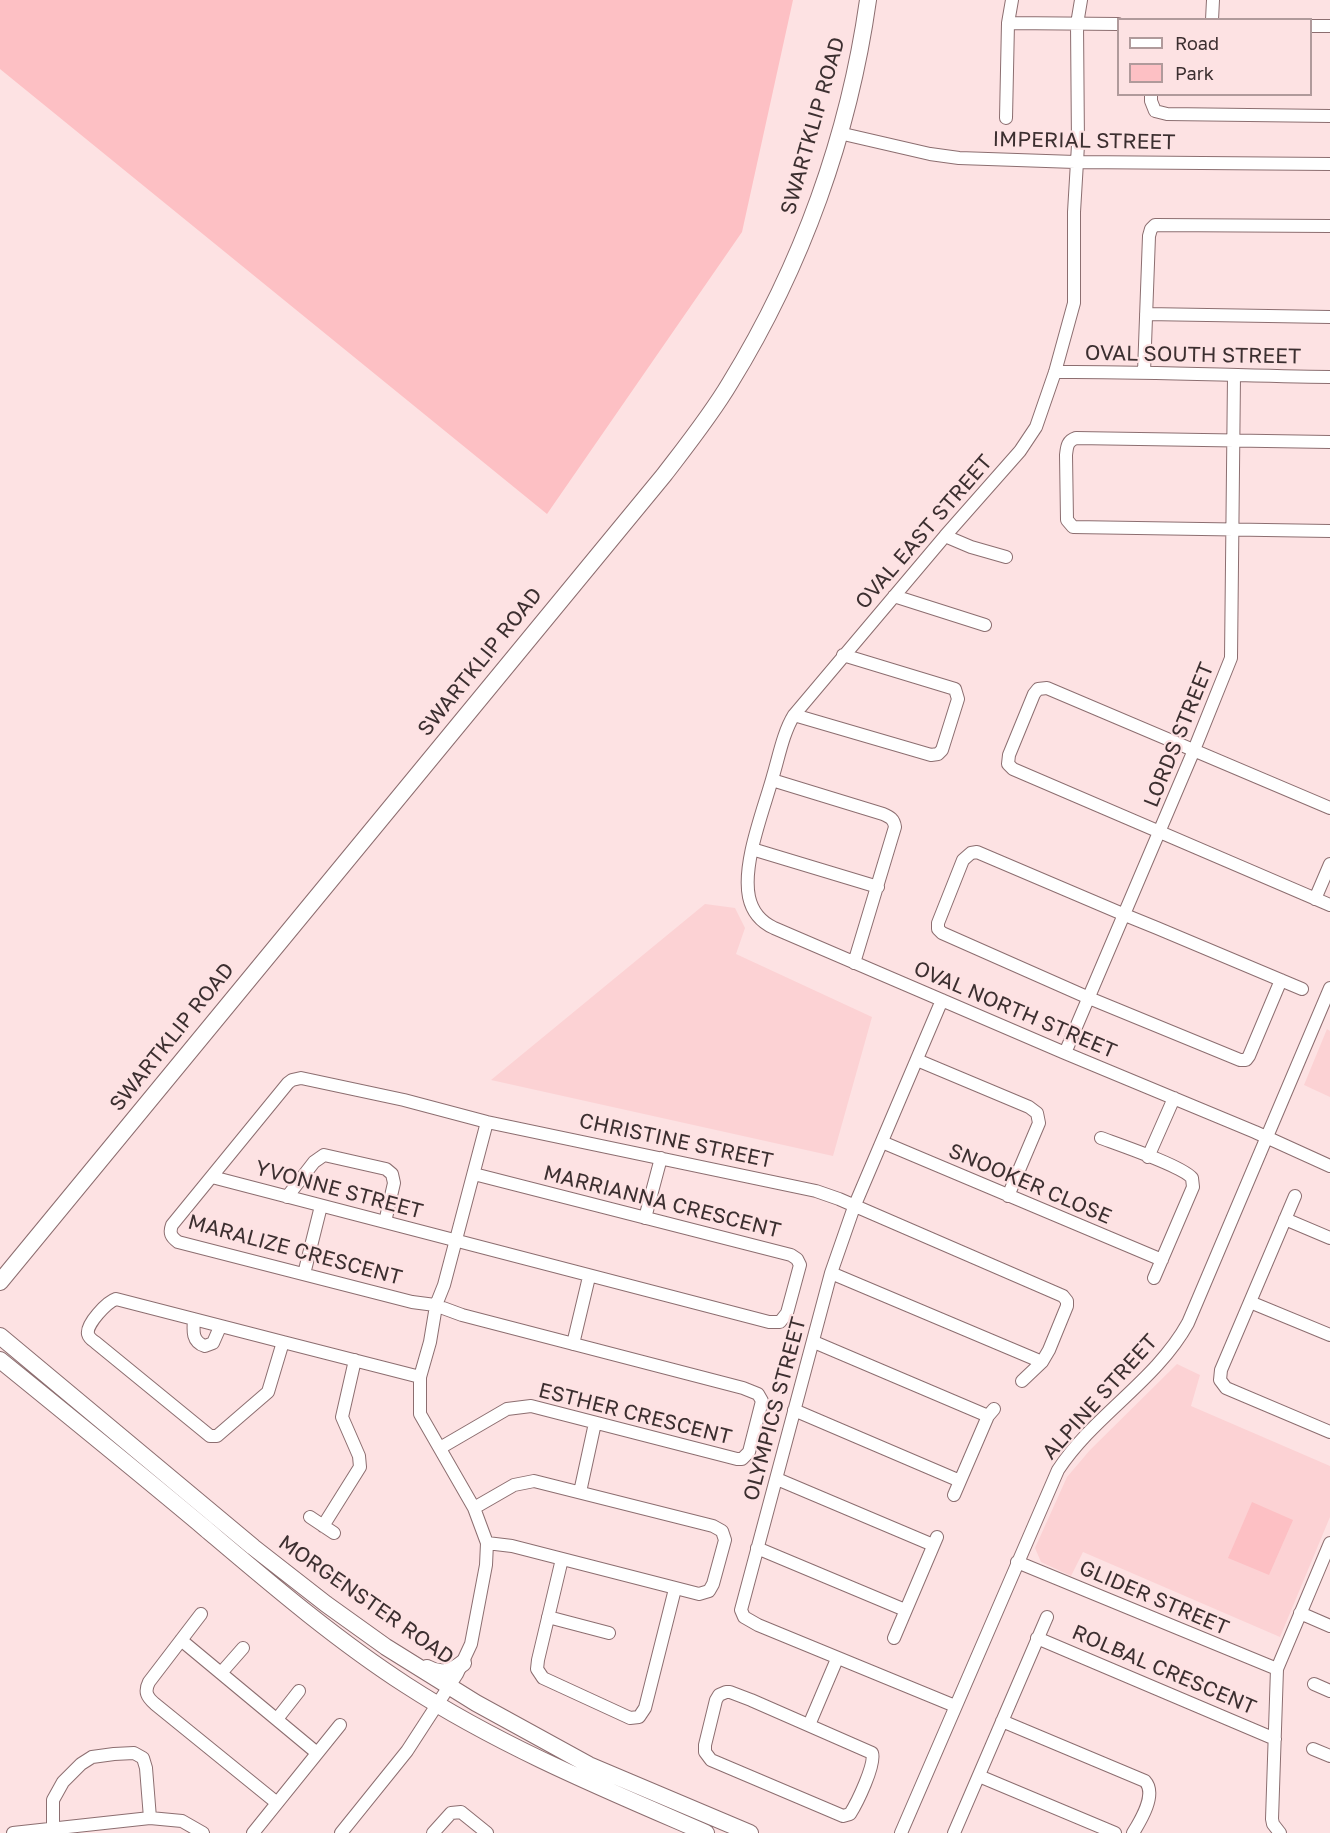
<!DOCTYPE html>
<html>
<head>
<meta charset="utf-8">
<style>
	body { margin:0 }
	#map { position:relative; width:1330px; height:1833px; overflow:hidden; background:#fde2e3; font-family:"Golos Text",sans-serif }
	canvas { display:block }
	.legend { position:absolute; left:1117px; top:18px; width:195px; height:78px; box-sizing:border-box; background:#fde2e3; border:2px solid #b09a9b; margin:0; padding:8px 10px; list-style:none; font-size:18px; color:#3c2f30 }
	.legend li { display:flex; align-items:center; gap:12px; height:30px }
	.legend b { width:30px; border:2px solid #b09a9b }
</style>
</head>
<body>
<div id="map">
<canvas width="1330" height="1833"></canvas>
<ul class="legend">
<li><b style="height:8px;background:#fff"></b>Road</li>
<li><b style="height:16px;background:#fdc0c4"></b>Park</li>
</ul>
</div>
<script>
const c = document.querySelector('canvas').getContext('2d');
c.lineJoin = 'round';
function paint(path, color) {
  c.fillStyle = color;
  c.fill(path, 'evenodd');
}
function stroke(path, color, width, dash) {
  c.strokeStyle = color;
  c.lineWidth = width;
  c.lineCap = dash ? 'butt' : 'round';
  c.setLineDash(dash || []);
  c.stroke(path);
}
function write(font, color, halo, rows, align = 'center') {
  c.font = font + ' "Golos Text",sans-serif';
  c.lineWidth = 4.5;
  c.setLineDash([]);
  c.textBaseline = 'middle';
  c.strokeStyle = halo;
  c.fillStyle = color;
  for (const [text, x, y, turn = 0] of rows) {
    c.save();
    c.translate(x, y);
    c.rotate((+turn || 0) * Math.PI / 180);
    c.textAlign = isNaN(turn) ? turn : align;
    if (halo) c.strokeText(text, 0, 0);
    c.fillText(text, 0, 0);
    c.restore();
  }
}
const built = new Path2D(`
	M 705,904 L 735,908 L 745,928 L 736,954 L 872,1017 L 833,1156 L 491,1080 Z
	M 1327,1029 L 1330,1031 L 1330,1097 L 1304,1085 Z
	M 1177,1364 L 1200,1375 L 1191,1406 L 1330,1466 L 1330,1517 L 1280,1637 L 1083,1552 L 1071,1576 L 1041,1562 L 1035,1548 L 1067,1477 L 1090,1450 Z`);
const green = new Path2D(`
	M 0,0 L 793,0 L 742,232 L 547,514 L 0,69 Z
	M 1252,1502 L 1293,1520 L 1269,1575 L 1228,1558 Z`);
const minor = new Path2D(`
	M 1081,0 L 1077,24 L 1078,145 L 1074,212 L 1074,303 L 1055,372 L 1036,427 L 1020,451 L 945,536 L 794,715 C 783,733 779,756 773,776 C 764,809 742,863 749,897 C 752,911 761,922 774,928 L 1065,1053 L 1255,1132 L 1330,1166
	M 1212,20 L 1213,0
	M 1008,23 L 1118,24
	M 1310,26 L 1330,26
	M 1151,94 L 1151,101 L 1155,111 L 1167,114 L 1330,116
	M 1006,118 L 1008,23 L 1012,0
	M 839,133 L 930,154 L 959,158 L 1075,162 L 1330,164
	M 1146,314 L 1330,317
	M 1055,372 C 1147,371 1238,376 1330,377
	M 1144,372 L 1149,236 L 1151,229 L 1155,225 L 1330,226
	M 1330,442 L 1076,438 C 1067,441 1067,447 1066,455 L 1067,520 L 1073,527 L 1330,531
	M 945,536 L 971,547 L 1006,557
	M 894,596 L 985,625
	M 794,715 L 931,755 L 938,754 L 942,750 L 958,699 L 955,689 L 843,655
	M 772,780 L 883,814 C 890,817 894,819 895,827 L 854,963
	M 1330,808 L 1047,688 L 1038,689 L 1034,694 L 1009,755 L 1008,764 L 1013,769 L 1330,905
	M 752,849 L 878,887
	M 1315,899 L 1330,864
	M 1281,980 L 1249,1056 L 1246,1060 L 1240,1060 L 1089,998 L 942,933 L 938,929 L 938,923 L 963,860 L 971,853 L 977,852 L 1125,915 L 1157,928 L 1302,989
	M 942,1000 L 854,1207 L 831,1273 L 741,1610 L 744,1617 L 758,1625 L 955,1706
	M 1065,1053 L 1194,750 L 1231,658 L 1234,376
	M 917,1060 L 1029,1107 L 1037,1113 L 1039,1123 L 1008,1196
	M 1101,1138 C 1120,1145 1182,1166 1192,1178 L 1193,1187 L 1154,1278
	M 882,1142 L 1162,1260
	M 1148,1157 L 1174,1098
	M 212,1177 L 769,1322 L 780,1322 L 787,1313 L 800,1265 L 797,1259 L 791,1255 L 474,1174
	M 1295,1196 L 1221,1370 L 1220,1380 L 1226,1388 L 1330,1432
	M 287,1197 L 314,1162 L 324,1155 L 386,1169 L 392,1174 L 394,1183 L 385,1222
	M 645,1218 L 661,1158
	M 1285,1219 L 1330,1238
	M 831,1273 L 1042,1362
	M 304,1274 L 321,1206
	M 1250,1302 L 1330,1335
	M 435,1305 L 412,1302 L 178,1242 C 171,1237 169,1233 172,1225 L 288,1083 L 292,1080 L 301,1078 L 404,1100 L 487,1122 L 816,1191 L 839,1199 L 1063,1296 L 1067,1301 L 1067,1306 L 1049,1350 L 1042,1362 L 1022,1381
	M 436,1305 L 444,1285 L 487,1122
	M 194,1319 C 193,1331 192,1342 205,1346 L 213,1343 L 220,1327
	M 283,1342 L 116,1299 C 107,1302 86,1324 88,1334 C 89,1338 92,1340 95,1342 L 210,1436 L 217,1436 L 268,1392 L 283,1342 L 420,1377
	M 814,1342 L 988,1416
	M 573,1344 L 589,1277
	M 794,1410 L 960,1481
	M 440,1448 L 507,1409 L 531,1406 L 737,1459 L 742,1459 L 749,1452 L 762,1401 L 758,1394 L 743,1388 L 462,1315 L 443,1308
	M 777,1479 L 933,1545
	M 580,1492 L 595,1423
	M 954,1495 L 988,1416 L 994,1409
	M 474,1508 L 514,1485 L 534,1481 L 713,1526 L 722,1531 L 725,1540 L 713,1584 L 709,1591 L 699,1594 L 512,1546 L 487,1543
	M 310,1517 L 334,1533
	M 323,1526 L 360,1467 L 359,1456 L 342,1417 L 355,1360
	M 757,1548 L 905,1610
	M 562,1559 L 538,1660 L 537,1669 L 543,1678 L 630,1718 L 639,1717 L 645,1708 L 675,1589
	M 1017,1562 L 1277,1669
	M 1300,1613 L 1330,1626
	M 201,1614 L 149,1682 C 144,1692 147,1697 155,1704 L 277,1803
	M 548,1617 L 609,1633
	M 894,1638 L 937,1537
	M 1037,1638 L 1275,1739
	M 181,1640 L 317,1753
	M 221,1673 L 243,1648
	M 1314,1684 L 1330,1691
	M 726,1692 L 730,1692 L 751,1700 L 872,1753 C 876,1764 857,1803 850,1814 L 843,1816 L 711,1760 L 705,1752 L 705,1745 L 716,1700 L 719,1695 Z
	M 277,1719 L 299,1691
	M 1002,1721 L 1145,1781 C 1157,1794 1141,1820 1133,1833
	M 809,1725 L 837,1659
	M 1313,1749 L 1330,1756
	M 979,1776 L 1115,1833
	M 13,1833 L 150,1818 L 182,1821 L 203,1833
	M 53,1833 L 53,1800 L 63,1782 L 81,1764 L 92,1757 L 114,1754 L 134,1753 L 143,1758 L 146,1768 L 150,1818
	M 253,1833 L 340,1725
	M 341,1833 L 407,1751 L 457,1674 L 471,1644 L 486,1565 L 487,1543 L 474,1508 L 420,1414 L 420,1377 L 430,1342 L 435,1312
	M 433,1833 L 451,1813 L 461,1812 L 487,1833
	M 901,1833 L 1058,1470 C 1094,1415 1156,1381 1188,1323 L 1330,988
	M 954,1833 L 1047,1617
	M 1280,1833 L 1273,1824 L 1272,1819 L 1277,1669 L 1330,1543`);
const major = new Path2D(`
	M 0,1282 L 664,475 C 687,445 711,415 730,383 C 802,266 849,135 868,0
	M 0,1336 L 253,1547 L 326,1604 L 386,1647 L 476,1703 L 589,1765 L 750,1833
	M 0,1360 C 69,1416 138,1472 206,1529 C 271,1584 335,1639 406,1685 C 500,1746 604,1789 706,1833
	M 427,1668 C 441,1676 452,1672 463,1663`);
const streetNames = [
	["SWARTKLIP ROAD",813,126,-74],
	["IMPERIAL STREET",1084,141,1],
	["OVAL SOUTH STREET",1193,355,1],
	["OVAL EAST STREET",924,532,-49],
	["SWARTKLIP ROAD",480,662,-51],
	["LORDS STREET",1179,735,-68],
	["OVAL NORTH STREET",1015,1010,23],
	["SWARTKLIP ROAD",172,1037,-51],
	["CHRISTINE STREET",676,1141,12],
	["SNOOKER CLOSE",1030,1184,23],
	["YVONNE STREET",339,1190,15],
	["MARRIANNA CRESCENT",662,1202,14],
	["MARALIZE CRESCENT",295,1250,15],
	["ALPINE STREET",1100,1397,-48],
	["OLYMPICS STREET",775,1409,-75],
	["ESTHER CRESCENT",635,1414,14],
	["GLIDER STREET",1154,1598,23],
	["MORGENSTER ROAD",366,1600,35],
	["ROLBAL CRESCENT",1164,1670,23]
];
paint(built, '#fcd2d4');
paint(green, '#fdc0c4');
stroke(minor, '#8c6e70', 14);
stroke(major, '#8c6e70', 18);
stroke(minor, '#fff', 12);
stroke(major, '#fff', 16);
write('21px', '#3c2f30', '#fde2e3', streetNames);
</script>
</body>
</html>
